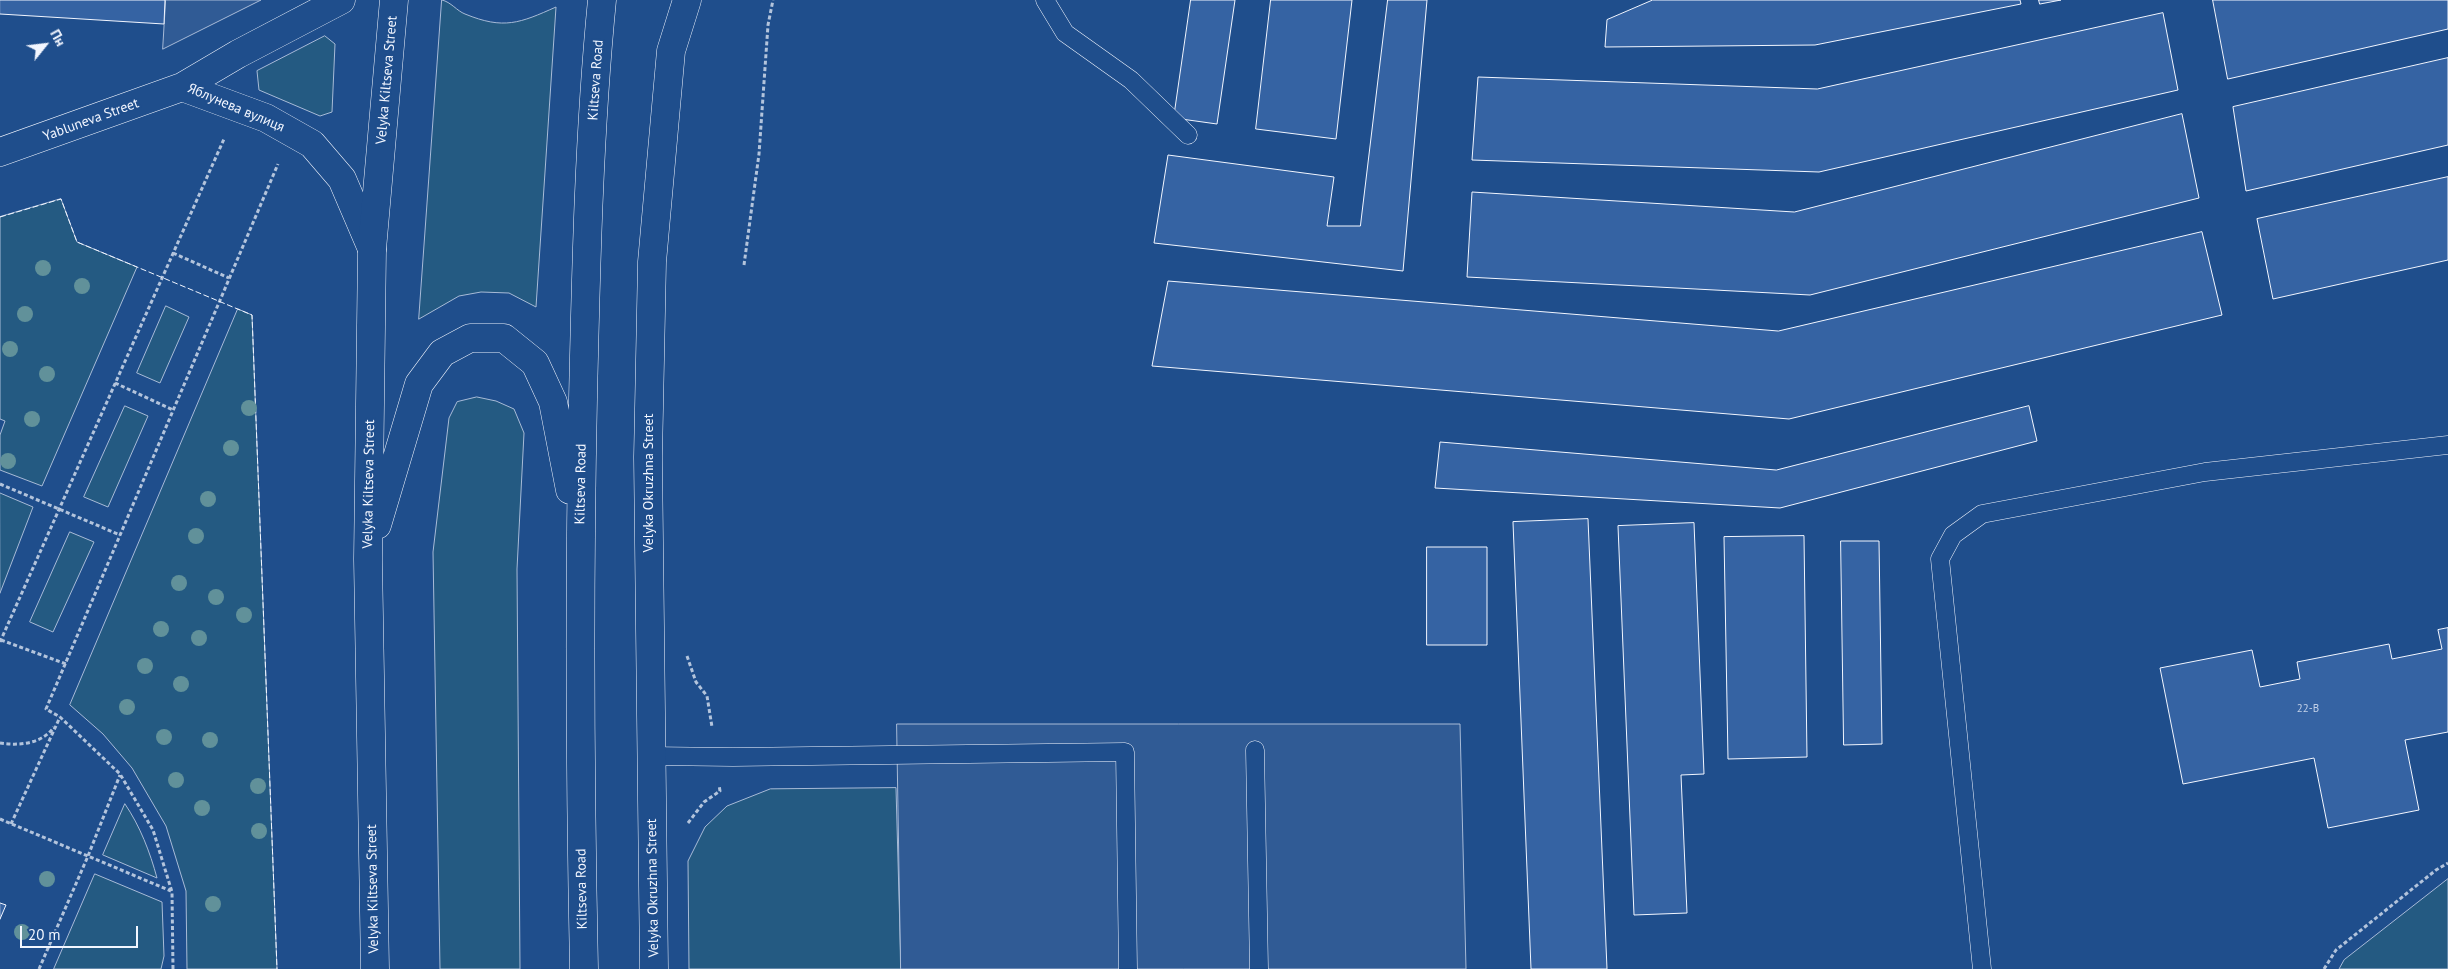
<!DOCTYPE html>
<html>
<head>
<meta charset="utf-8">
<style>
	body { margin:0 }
	#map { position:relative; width:2448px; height:969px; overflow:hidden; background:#1f4e8c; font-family:"PT Sans",sans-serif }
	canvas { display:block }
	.north { position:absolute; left:20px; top:20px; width:50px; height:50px; -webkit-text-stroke:4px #1f4e8c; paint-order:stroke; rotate:61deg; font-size:14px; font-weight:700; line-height:20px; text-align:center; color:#f2f6ff }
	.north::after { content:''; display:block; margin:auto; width:18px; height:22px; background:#f2f6ff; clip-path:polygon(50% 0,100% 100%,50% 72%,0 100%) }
	.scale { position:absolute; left:20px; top:926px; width:118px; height:22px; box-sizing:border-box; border:2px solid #f2f6ff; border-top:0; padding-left:6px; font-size:15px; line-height:18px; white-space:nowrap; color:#f2f6ff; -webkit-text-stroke:4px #1f4e8c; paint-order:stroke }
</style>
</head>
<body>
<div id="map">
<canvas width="2448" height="969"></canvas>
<div class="north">Пн</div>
<div class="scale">20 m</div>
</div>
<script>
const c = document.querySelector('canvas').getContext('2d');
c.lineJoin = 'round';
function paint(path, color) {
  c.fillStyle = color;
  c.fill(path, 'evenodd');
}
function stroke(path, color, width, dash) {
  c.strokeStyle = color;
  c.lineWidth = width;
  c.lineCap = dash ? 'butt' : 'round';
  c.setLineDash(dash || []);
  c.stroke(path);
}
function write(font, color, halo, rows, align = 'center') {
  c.font = font + ' "PT Sans",sans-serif';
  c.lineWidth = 4;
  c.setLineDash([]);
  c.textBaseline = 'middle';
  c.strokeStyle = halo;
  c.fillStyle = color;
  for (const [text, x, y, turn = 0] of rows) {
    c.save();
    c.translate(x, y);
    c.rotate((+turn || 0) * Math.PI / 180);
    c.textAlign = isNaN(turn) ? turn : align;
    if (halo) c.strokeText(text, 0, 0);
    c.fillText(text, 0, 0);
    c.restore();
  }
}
const green = new Path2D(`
	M 442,0 C 451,2 457,11 465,14 C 504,30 520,23 556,7 L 536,307 L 509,293 L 481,292 L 459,296 L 419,319 Z
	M 325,36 L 335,44 L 332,112 L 320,116 L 259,90 L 257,71 Z
	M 61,199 L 77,242 L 137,267 L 42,486 L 0,470 L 0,435 L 5,421 L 0,419 L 0,217 Z
	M 166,306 L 189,317 L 160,383 L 137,373 Z
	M 238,309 L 252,315 L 277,969 L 187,969 L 186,891 L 166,826 L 132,768 L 103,734 L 70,705 Z
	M 477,397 L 496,401 L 514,409 L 524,433 L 517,569 L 520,969 L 440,969 L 433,552 L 449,418 L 457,402 Z
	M 125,406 L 148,416 L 108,507 L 84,497 Z
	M 0,493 L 33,507 L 0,593 Z
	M 70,532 L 94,542 L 53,632 L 30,622 Z
	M 896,788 L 901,969 L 689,969 L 688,861 L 705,827 L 727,806 L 770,789 Z
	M 125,804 C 140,826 150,852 157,878 L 103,855 Z
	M 95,874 L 162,902 L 164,956 L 161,969 L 54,969 Z
	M 2448,879 L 2448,969 L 2339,969 L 2344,960 Z`);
const parking = new Path2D(`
	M 166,0 L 261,0 L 163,49 Z
	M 897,724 L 1460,724 L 1466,969 L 901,969 Z`);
const building = new Path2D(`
	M 0,0 L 165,0 L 164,24 L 0,14 Z
	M 1191,0 L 1235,0 L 1217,124 L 1174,118 Z
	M 1271,0 L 1352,0 L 1336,139 L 1256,129 Z
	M 1388,0 L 1427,0 L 1403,271 L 1154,243 L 1168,155 L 1334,177 L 1327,226 L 1360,226 Z
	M 1653,0 L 2020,0 L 2021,4 L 1815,45 L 1605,47 L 1607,20 Z
	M 2039,0 L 2061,0 L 2040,4 Z
	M 2213,0 L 2448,0 L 2448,29 L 2228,79 Z
	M 2163,13 L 2178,90 L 1819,172 L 1472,160 L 1478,77 L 1817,89 Z
	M 2448,58 L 2448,145 L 2246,191 L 2233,107 Z
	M 2182,114 L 2199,198 L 1810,295 L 1467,277 L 1472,192 L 1794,212 Z
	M 2448,177 L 2448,260 L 2273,299 L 2257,219 Z
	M 2202,232 L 2222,315 L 1789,419 L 1152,366 L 1168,281 L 1778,331 Z
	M 2029,406 L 2037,441 L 1780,508 L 1435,488 L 1440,442 L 1776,470 Z
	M 1588,519 L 1607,969 L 1531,969 L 1513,522 Z
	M 1694,523 L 1704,774 L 1681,775 L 1687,913 L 1634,915 L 1618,526 Z
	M 1804,536 L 1807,757 L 1728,759 L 1724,537 Z
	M 1841,541 L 1879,541 L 1882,744 L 1844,745 Z
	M 1427,547 L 1487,547 L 1487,645 L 1427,645 Z
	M 2448,628 L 2448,732 L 2405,740 L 2419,810 L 2328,828 L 2314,758 L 2183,784 L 2160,668 L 2252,650 L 2260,687 L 2300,679 L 2297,662 L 2389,644 L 2392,659 L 2442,649 L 2438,630 Z
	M 0,903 L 6,905 L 0,919 Z`);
const path = new Path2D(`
	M 173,253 L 229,278
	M 744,265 L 759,154 L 768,25 L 773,0
	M 115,383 L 173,410
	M 0,484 L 120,535
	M 1,640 L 66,664
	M 0,642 L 224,139
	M 687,656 L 696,682 L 707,696 L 712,727
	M 0,743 C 19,746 42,744 54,727
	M 0,819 L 171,891
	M 688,823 L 704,802 L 720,791 L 719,785
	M 11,824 L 60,717
	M 39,969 L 88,856 L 120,775
	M 173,969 L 172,892 L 153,830 L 120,774 L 60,717 L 46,709 L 278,164
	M 2324,969 L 2336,950 L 2436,870 L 2448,863`);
const service = new Path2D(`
	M 1045,0 L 1065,33 L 1131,80 L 1188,135
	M 1255,750 L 1259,969
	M 650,756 L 733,757 L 1125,752 L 1128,969
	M 1982,969 L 1940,559 L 1953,535 L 1982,514 L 2205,472 L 2448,445`);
const tertiary = new Path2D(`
	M 182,87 L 266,118 L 312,144 L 342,179 L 372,249
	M 0,152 L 182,87 L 238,54 L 341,0
	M 654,969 L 648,457 L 652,262 L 671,51 L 687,0`);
const trunk = new Path2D(`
	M 377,525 L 419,384 L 442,353 L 470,338 L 504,338 L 535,363 L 553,402 L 570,490
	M 375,969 L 368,559 L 372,249 L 394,0
	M 584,969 C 580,779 579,589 583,399 C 586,266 589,132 602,0`);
const fence = new Path2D(`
	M 0,217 L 61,199 L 77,242 L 252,315 L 277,969`);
const trees = [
	[43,268],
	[82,286],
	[25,314],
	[10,349],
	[47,374],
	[249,408],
	[32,419],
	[231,448],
	[8,461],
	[208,499],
	[196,536],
	[179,583],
	[216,597],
	[244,615],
	[161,629],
	[199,638],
	[145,666],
	[181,684],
	[127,707],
	[164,737],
	[210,740],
	[176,780],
	[258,786],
	[202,808],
	[259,831],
	[47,879],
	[213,904],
	[22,932]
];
const numberNames = [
	["22-В",2308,709]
];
const streetNames = [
	["Velyka Kiltseva Street",387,80,-85],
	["Kiltseva Road",596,80,-86],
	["Яблунева вулиця",236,108,23],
	["Yabluneva Street",91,120,-20],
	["Velyka Okruzhna Street",649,483,-90],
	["Velyka Kiltseva Street",369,484,-89],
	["Kiltseva Road",581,484,-89],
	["Velyka Okruzhna Street",653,888,-91],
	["Velyka Kiltseva Street",373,889,-91],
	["Kiltseva Road",582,889,-91]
];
paint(green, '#245a82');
stroke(green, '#a8bbd7', 1);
paint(parking, '#305b95');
stroke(parking, '#a8bbd7', 1);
paint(building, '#3563a3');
stroke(building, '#f2f6ff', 1);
stroke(service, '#f2f6ff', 19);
stroke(tertiary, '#f2f6ff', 29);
stroke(trunk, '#f2f6ff', 29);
stroke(path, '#b3c4dc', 3, [4, 2.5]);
stroke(service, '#1f4e8c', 18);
stroke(tertiary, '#1f4e8c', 28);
stroke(trunk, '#1f4e8c', 28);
stroke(fence, '#f2f6ff', 1, [6, 2.5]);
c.fillStyle = '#61919a';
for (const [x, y] of trees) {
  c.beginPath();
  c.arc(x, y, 8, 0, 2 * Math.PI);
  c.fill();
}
write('11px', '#c3d1e8', null, numberNames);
write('14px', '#f2f6ff', '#1f4e8c', streetNames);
</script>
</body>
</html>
